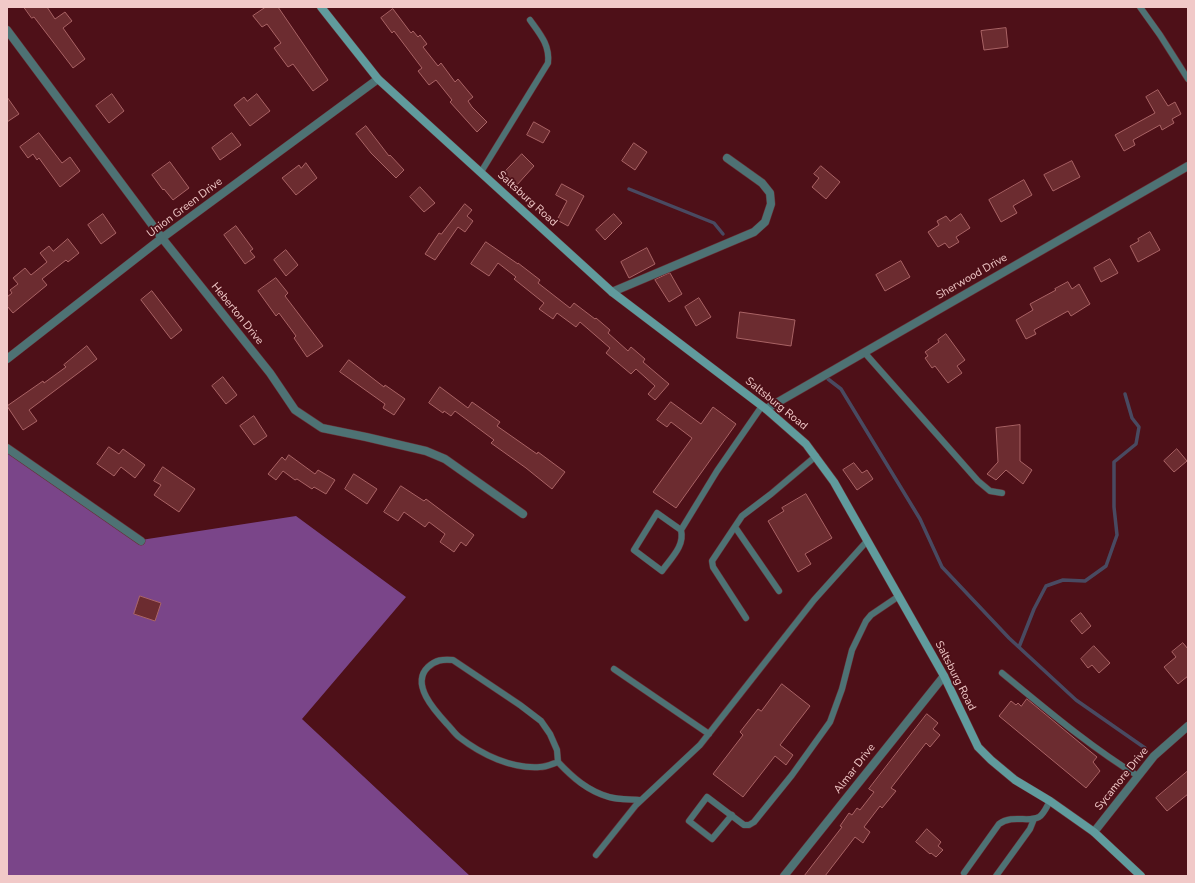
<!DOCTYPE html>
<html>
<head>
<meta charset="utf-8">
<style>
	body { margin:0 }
	#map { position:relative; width:1195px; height:883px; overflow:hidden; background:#4e1018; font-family:"Nunito Sans",sans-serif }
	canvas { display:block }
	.frame { position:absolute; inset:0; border:8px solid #f1c9c8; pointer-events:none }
</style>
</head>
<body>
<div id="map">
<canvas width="1195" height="883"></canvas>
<div class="frame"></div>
</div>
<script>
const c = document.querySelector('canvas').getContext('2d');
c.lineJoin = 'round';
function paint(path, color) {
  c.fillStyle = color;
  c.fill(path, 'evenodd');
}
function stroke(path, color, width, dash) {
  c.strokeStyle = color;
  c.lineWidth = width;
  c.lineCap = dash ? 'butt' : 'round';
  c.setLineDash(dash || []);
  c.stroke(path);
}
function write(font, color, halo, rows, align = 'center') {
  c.font = font + ' "Nunito Sans",sans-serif';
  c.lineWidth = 3.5;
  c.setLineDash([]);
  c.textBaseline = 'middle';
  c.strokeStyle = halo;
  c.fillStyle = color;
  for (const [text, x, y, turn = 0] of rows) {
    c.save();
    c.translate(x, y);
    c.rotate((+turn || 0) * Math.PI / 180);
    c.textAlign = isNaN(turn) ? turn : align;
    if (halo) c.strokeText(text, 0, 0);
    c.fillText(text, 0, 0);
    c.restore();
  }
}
const forest = new Path2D(`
	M 7,446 L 141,540 L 296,516 L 406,597 L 302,719 L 470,876 L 7,876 Z`);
const stream = new Path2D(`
	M 629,189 L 714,223 L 723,234
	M 828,379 L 841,389 L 920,519 L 942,567 L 1009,638 L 1076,700 L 1145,748
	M 1019,647 L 1034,609 L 1046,586 L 1063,580 L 1085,581 L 1106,566 L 1117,535 L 1114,507 L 1114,462 L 1136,444 L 1139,427 L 1132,418 L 1125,394`);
const building = new Path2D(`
	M 24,7 L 47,7 L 55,19 L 65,12 L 72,21 L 63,28 L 85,59 L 73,68 L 34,17 L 32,18 Z
	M 266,7 L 278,7 L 328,80 L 313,91 L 293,64 L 288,67 L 274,48 L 281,43 L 267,24 L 262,27 L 253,16 Z
	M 393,9 L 411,33 L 413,31 L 418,37 L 420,35 L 427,44 L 423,47 L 438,66 L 441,63 L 455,82 L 458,79 L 473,97 L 468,101 L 472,107 L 487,122 L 477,132 L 450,102 L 452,100 L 436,80 L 429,85 L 418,71 L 422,68 L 394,31 L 392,33 L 381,18 Z
	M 1006,28 L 1008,47 L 984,50 L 981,31 Z
	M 1158,90 L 1168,106 L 1175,102 L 1181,114 L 1172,119 L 1174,123 L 1162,130 L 1160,125 L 1133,140 L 1135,145 L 1124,151 L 1115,135 L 1155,113 L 1146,97 Z
	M 112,94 L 124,111 L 109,123 L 96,106 Z
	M 257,94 L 270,111 L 250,126 L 234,105 L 244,97 L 247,101 Z
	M 7,97 L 19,114 L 7,122 Z
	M 534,122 L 550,131 L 543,143 L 527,135 Z
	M 366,126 L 389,156 L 390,155 L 404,170 L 396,178 L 371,153 L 356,134 Z
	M 39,133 L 62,163 L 70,157 L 80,171 L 60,187 L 39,158 L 37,160 L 33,154 L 28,158 L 20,147 Z
	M 232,133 L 241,145 L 220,160 L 212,148 Z
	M 634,143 L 647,152 L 635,170 L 622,161 Z
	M 522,154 L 534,166 L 516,186 L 503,174 Z
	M 1072,161 L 1080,177 L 1053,191 L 1044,175 Z
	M 170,162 L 189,188 L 173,200 L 164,189 L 163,190 L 152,175 Z
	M 306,163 L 317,178 L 296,195 L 282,178 L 299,165 L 301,168 Z
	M 821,166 L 840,182 L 826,199 L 812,187 L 819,178 L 814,174 Z
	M 1024,180 L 1032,195 L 1013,206 L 1017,213 L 1001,222 L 989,200 Z
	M 562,184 L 584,196 L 568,226 L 557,220 L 567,201 L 556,195 Z
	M 420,187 L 435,203 L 424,212 L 410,197 Z
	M 465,204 L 472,210 L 467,216 L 473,221 L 465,232 L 458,227 L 435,260 L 425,254 L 439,233 L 441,234 Z
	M 103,214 L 116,233 L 101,244 L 88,225 Z
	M 614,214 L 622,223 L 605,240 L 596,230 Z
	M 961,214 L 970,228 L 956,237 L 959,242 L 949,248 L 945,243 L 938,247 L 928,232 L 939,225 L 937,221 L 946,216 L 950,221 Z
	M 236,226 L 253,249 L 250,251 L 255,257 L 245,264 L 224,235 Z
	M 1150,232 L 1160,250 L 1138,262 L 1130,246 L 1139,241 L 1138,239 Z
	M 68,239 L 79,253 L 68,262 L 66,260 L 42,279 L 47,285 L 13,313 L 7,306 L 7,297 L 12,293 L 10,290 L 18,284 L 13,278 L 25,268 L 31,275 L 47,262 L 40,253 L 49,246 L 53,251 Z
	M 486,242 L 518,264 L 518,263 L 540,280 L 538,283 L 570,308 L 574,303 L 595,319 L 596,318 L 610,330 L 608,333 L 628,351 L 631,347 L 645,359 L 643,362 L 669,384 L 655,400 L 648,394 L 655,386 L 636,369 L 631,374 L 606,353 L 610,348 L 580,322 L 576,327 L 557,313 L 553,319 L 539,309 L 544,303 L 514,279 L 516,277 L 498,263 L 489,276 L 471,264 Z
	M 647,248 L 655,264 L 629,278 L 621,262 Z
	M 286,250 L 298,265 L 286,276 L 274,260 Z
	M 1110,259 L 1118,273 L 1101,282 L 1094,268 Z
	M 901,261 L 910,277 L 885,291 L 876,275 Z
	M 670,273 L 682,294 L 669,302 L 655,280 Z
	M 276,278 L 288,293 L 285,296 L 323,346 L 307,357 L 294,338 L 296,336 L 279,313 L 276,316 L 258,291 Z
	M 1068,282 L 1072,289 L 1079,284 L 1090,304 L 1071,316 L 1068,311 L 1034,330 L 1036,334 L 1026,339 L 1016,320 L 1033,310 L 1030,304 L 1056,290 L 1055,289 Z
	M 152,291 L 182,330 L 171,339 L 141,300 Z
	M 699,298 L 711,317 L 696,326 L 685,307 Z
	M 740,312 L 795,320 L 791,346 L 737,338 Z
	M 946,334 L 965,360 L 957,366 L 962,373 L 948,383 L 935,366 L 932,368 L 925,358 L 928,356 L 925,352 L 939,342 L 938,340 Z
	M 87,346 L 97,359 L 29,410 L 37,421 L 23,430 L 7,406 L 43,381 L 44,383 L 66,367 L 64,365 Z
	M 349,360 L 384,387 L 385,385 L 405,399 L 394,415 L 383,408 L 385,404 L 340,372 Z
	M 223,377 L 237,395 L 226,404 L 212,386 Z
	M 440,387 L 468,408 L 472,402 L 500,422 L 497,426 L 537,454 L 538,452 L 565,472 L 552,489 L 526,468 L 491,443 L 494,440 L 455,411 L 451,416 L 444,411 L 443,413 L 429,403 Z
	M 671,402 L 701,424 L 713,407 L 736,424 L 676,508 L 653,492 L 692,438 L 671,422 L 667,427 L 657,420 Z
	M 254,416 L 267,436 L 254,445 L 240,426 Z
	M 1020,425 L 1020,461 L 1032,470 L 1023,484 L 1006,470 L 996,480 L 987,474 L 998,462 L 996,428 Z
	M 109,447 L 119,454 L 123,449 L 145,465 L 135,478 L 121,467 L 114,476 L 97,464 Z
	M 1177,449 L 1187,461 L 1174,472 L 1164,461 Z
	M 289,455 L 315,474 L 318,470 L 335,480 L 326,494 L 314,487 L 312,489 L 297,479 L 295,480 L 283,471 L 276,480 L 268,474 L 282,457 L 285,460 Z
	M 854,463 L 862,473 L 867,470 L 873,479 L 857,490 L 843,470 Z
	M 163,467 L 195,489 L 179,512 L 154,495 L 161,485 L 154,481 Z
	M 354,474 L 377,489 L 367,504 L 345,489 Z
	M 401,486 L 424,501 L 426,499 L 474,535 L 466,546 L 461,542 L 454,552 L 440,542 L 445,534 L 429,522 L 425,527 L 404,512 L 398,521 L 384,512 Z
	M 806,494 L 832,538 L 805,554 L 811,564 L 798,572 L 768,521 L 784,511 L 782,508 Z
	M 140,596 L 161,603 L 155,621 L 134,614 Z
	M 1081,613 L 1091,626 L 1082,634 L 1071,621 Z
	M 1183,643 L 1188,649 L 1188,676 L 1178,684 L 1164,667 L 1176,657 L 1172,652 Z
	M 1094,646 L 1110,663 L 1099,673 L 1092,665 L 1088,668 L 1081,659 Z
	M 782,684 L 810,706 L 780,745 L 793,755 L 786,765 L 775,756 L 743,797 L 713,774 L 743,735 L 740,732 L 758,709 L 761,711 Z
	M 1027,699 L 1097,757 L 1093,762 L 1100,771 L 1086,788 L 999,716 L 1011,701 L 1016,705 L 1018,703 L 1021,706 Z
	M 927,714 L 938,723 L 933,729 L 940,735 L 930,747 L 926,743 L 891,788 L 896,791 L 882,808 L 880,806 L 864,827 L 870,832 L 863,843 L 855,837 L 825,876 L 804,876 L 842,827 L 840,826 L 849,813 L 852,815 L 857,808 L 860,810 L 874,792 L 869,789 Z
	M 1188,771 L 1188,794 L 1167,811 L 1156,798 Z
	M 927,829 L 941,842 L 938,846 L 943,850 L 936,857 L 931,853 L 930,854 L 916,842 Z`);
const service = new Path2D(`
	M 1140,7 L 1160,35 L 1188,79
	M 481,172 L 548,63 C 550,45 540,34 530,20
	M 864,352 L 978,481 L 990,491 L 1002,493
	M 735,527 L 779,591
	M 681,530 L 657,513 L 634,550 L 662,571 C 671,558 685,546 681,530 L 717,471 L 762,406
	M 746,618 L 713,567 L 712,561 L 742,516 L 771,494 L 816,456
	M 614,669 L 709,734
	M 1002,673 C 1046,709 1089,746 1138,776
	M 558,762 C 552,764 546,767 540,767 C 512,769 482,755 459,737 C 455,734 451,728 447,724 C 435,711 410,684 428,667 C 436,660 442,659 453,660 L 520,705 L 541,721 L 550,734 L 557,750 L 558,762 C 573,778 588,791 609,797 C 619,800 631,799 641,800
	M 732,815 L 712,839 L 689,821 L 707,797 L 744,825 L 749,825 L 754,822 L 792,775 L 830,722 L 842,689 L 852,650 L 866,621 L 871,615 L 899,596
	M 596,855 L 636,805 L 700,745 L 814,600 L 867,541
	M 964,873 L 999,824 C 1013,814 1028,823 1039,817 C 1044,814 1047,806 1050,801
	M 996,876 L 1030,829 L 1034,819`);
const minor = new Path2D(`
	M 7,30 L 162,238 L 270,373 L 295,410 L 322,428 L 366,437 L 426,451 L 445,459 L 523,514
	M 612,292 L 754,232 L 765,222 L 771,204 L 770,193 L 762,183 L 727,158
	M 7,359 L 162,238 L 378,79
	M 766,409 L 1188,166
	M 7,448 L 141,541
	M 1094,832 L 1154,756 L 1188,726
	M 784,876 L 944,676`);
const secondary = new Path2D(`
	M 321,7 L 378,79 L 612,292 L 766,409 L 806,444 L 834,482 L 944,676 L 978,747 L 991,760 L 1015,780 L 1050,801 L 1094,832 L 1141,876`);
const streetNames = [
	["Saltsburg Road",527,199,42],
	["Union Green Drive",185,208,-37],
	["Sherwood Drive",972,277,-30],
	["Heberton Drive",237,314,51],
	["Saltsburg Road",776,404,39],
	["Saltsburg Road",955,676,63],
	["Almar Drive",855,769,-52],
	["Sycamore Drive",1122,779,-51]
];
paint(forest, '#7a4589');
stroke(stream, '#494a61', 3.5);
paint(building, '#6c2c30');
stroke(building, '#a96365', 1);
stroke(service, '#682e34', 7);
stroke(minor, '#682e34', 9);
stroke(secondary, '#682e34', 9);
stroke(service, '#4e7274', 6);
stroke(minor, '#4e7274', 8);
stroke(secondary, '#609b9d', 8);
write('11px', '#f1c9c8', '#4e1018', streetNames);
</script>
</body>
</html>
